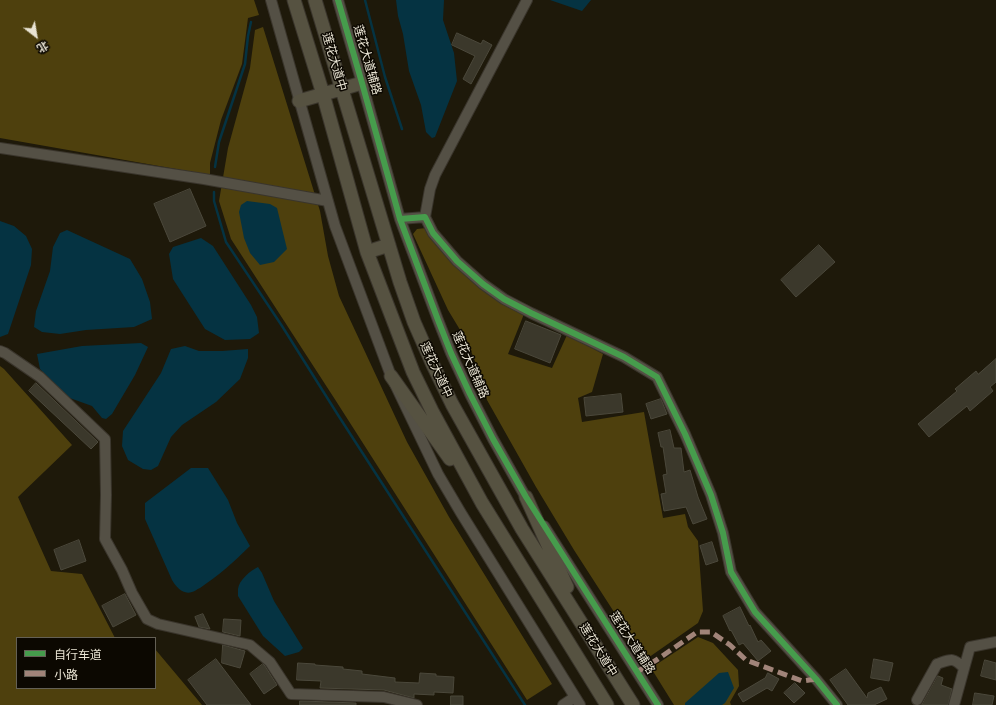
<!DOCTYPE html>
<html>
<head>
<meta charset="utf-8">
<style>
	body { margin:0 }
	#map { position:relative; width:996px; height:705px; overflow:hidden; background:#1e190a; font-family:Karla,"Noto Sans SC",sans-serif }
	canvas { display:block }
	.legend { position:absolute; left:16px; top:637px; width:140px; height:52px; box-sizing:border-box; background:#0c0801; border:1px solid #646055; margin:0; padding:5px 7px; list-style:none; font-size:12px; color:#e9e4d3 }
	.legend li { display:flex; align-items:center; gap:8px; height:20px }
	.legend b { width:20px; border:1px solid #646055 }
	.north { position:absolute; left:16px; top:16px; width:40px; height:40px; -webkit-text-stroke:3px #0c0801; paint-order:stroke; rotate:149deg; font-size:11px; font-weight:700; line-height:16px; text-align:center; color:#e9e4d3 }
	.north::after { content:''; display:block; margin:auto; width:14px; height:18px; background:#e9e4d3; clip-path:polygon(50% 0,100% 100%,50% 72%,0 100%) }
</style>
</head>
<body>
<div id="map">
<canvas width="996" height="705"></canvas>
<ul class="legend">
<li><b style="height:5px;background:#469c4c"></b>自行车道</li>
<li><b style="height:5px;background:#a18479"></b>小路</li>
</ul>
<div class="north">北</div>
</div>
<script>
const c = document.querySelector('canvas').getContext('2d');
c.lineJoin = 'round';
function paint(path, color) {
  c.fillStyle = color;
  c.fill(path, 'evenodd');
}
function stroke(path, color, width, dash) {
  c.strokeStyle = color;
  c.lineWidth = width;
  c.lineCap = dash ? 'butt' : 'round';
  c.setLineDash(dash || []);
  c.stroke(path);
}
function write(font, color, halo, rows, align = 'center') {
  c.font = font + ' Karla,"Noto Sans SC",sans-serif';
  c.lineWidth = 3;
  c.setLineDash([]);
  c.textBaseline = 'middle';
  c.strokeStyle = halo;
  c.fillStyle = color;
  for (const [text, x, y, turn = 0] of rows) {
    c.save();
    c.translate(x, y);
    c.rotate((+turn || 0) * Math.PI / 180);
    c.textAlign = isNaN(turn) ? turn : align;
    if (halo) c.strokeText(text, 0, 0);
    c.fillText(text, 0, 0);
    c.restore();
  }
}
const green = new Path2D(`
	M 0,0 L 254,0 L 259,15 L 248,18 L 242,64 L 221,120 L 210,163 L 210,175 L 0,138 Z
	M 263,27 L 320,211 L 328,256 L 339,296 L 407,442 L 449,517 L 552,684 L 527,700 L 336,401 L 231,239 L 219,201 L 228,148 L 250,68 L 255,30 Z
	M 426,228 L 524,314 L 508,354 L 552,368 L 567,335 L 603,354 L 592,392 L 578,398 L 582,422 L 644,412 L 663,518 L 685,514 L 688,527 L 698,541 L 703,611 L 698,623 L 645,660 L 574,550 L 536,487 L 487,400 L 483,382 L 468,343 L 448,310 L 413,234 L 417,229 Z
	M 0,366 L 4,369 L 72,445 L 18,497 L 51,571 L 82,574 L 115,638 L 17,638 L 17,688 L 155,688 L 155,649 L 202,705 L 0,705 Z
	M 698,637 L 713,643 L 738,670 L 739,686 L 730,702 L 731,705 L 674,705 L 651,668 Z`);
const water = new Path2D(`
	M 396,0 L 444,0 L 443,20 L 454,53 L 457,81 L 435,137 L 432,138 L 426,132 L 421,105 L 409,71 L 403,34 L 398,16 Z
	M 550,0 L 591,0 L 582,11 Z
	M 247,201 L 270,204 L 277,208 L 287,249 L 274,262 L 260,265 L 250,253 L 244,238 L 239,212 L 241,205 Z
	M 0,221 L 14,226 L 26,236 L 32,249 L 31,265 L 8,334 L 0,337 Z
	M 67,230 L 130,259 L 142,279 L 150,302 L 152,319 L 134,327 L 86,330 L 60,334 L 42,332 L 34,327 L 36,311 L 50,271 L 53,247 L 60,233 Z
	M 201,238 L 213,246 L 251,305 L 257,317 L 259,333 L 250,339 L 225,340 L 205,329 L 173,279 L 169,254 L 173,247 Z
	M 141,343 L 148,347 L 135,375 L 112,414 L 106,419 L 102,418 L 92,406 L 67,397 L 40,369 L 37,354 L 82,346 Z
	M 185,346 L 199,351 L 222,351 L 248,349 L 248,358 L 240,379 L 216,402 L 182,425 L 171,437 L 158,466 L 151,470 L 143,469 L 128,460 L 122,446 L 123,431 L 161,373 L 171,349 Z
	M 191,468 L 208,468 L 228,500 L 237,523 L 250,546 C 235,561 218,576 200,588 C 197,589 194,592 192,592 C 183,595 176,587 172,580 L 145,519 L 145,503 Z
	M 258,567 L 262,573 L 274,601 L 303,648 L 299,652 L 285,656 L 263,636 L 238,596 C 238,594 238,591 238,589 C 239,580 250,571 258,567 Z
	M 728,672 L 734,688 L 725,703 L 722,705 L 685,705 L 685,703 L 719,673 Z`);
const stream = new Path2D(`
	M 365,0 L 385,77 L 402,129
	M 215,167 L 219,142 L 245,64 L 248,36 L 251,22
	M 214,192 L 214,201 L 226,242 L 282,326 L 338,415 L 525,705`);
const building = new Path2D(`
	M 457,33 L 481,44 L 483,40 L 492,45 L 471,84 L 463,79 L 475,56 L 452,45 Z
	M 190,189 L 206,226 L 170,242 L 154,204 Z
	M 819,245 L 835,262 L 796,297 L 781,280 Z
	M 526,321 L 561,335 L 550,363 L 515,349 Z
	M 996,359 L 996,382 L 990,387 L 993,391 L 970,411 L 967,406 L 929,437 L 918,424 L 957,391 L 955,389 L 976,371 L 978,374 Z
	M 36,383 L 98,442 L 91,449 L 29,391 Z
	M 621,394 L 623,412 L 586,416 L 584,398 Z
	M 661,399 L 667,414 L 651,419 L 646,404 Z
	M 670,430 L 674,448 L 681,448 L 684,472 L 690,470 L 698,497 L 707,519 L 693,524 L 686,507 L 664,511 L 661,494 L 666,493 L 663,475 L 667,474 L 663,447 L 661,447 L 658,433 Z
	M 79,540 L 86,561 L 61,570 L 54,550 Z
	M 712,542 L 718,561 L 706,565 L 700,546 Z
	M 125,594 L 136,615 L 113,627 L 102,606 Z
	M 740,607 L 749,626 L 750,625 L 758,642 L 761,640 L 771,651 L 758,661 L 743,643 L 739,645 L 731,630 L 730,631 L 723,616 Z
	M 203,614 L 210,629 L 199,627 L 195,617 Z
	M 224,619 L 241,620 L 240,636 L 223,632 Z
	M 223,645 L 245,651 L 240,668 L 222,663 Z
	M 216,659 L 235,684 L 251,705 L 207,705 L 188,680 Z
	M 874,659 L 893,663 L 889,681 L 871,678 Z
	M 985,660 L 996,663 L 996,680 L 981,676 Z
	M 298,663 L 315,664 L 315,665 L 343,667 L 343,669 L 362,671 L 362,674 L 395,678 L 395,682 L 419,683 L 420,673 L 436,674 L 436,676 L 454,677 L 453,693 L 434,692 L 434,695 L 414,694 L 414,698 L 384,690 L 320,688 L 321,681 L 297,680 Z
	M 263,664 L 265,666 L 277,685 L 264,694 L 250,674 Z
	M 846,669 L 867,698 L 868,693 L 881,687 L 887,699 L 874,705 L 848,705 L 830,680 Z
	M 768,673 L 779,679 L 772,691 L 767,688 L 743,702 L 738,694 L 765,678 Z
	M 938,676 L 943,678 L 941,685 L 952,689 L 948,705 L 922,705 Z
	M 795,683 L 805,693 L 794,703 L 784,693 Z
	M 975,693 L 994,696 L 992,705 L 973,705 Z
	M 451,696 L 463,696 L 463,705 L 451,705 Z
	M 300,701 L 302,701 L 356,703 L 356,705 L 300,705 Z`);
const minor = new Path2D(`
	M 271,0 L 335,226 L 391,376 L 438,474 L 461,513 L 580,705
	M 338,0 L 362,83 L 400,219 L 438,320 L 451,353 L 470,394 L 493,439 L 529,503
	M 0,148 L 204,179 L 328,201
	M 425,217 L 430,189 L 435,175 L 527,0
	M 400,219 L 425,217 L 433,233 L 457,261 L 483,284 L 504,299 L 531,313 L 624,357 L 657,377 L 685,434 L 711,495 L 723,533 L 731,572 L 755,612 L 816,679 L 837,705
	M 0,351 L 5,353 L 40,377 L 105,439 L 106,495 L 105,539 L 122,570 L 132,593 L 147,619 L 158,624 L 250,645 L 270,662 L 291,694 L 384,697 L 417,705
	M 544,526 L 658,705
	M 917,700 L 937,664 C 951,659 953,657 964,668
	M 563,705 L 575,697
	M 954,705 L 970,647 L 996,642`);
const major = new Path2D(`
	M 294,0 L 323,94 L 367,252 L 413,372 L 432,411 L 482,503 L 607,705
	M 315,0 L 400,282 L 414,322 L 433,365 L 452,404 L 522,529 L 633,705
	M 299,101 L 362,83
	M 367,252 L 389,245
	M 391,376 L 450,459
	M 526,497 L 567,587`);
const quiet = new Path2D(`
	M 637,672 L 658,659 L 697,632 L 711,632 L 730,645 L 746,660 L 802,681 L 816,679`);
const cycleway = new Path2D(`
	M 338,0 L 362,83 L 400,219 L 438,320 L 451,353 L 470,394 L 493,439 L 526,497 L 658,705
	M 400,219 L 425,217 L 433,233 L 457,261 L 483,284 L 504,299 L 531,313 L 624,357 L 657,377 L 685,434 L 711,495 L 723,533 L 731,572 L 755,612 L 816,679 L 837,705`);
const streetNames = [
	["莲花大道辅路",367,60,74],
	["莲花大道中",334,62,74],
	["莲花大道辅路",470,365,66],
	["莲花大道中",436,370,65],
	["莲花大道辅路",632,643,57],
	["莲花大道中",598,650,58]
];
paint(green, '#4e400d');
paint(water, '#053342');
stroke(stream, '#053342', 2.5);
paint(building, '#3b382b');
stroke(building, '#4b483b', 1);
stroke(minor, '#3a352c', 12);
stroke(major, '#3a352c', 15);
stroke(minor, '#545045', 10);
stroke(major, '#565241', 13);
stroke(quiet, '#a18479', 5, [10, 5]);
stroke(cycleway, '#469c4c', 6);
write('12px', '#e9e4d3', '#0c0801', streetNames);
</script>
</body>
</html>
